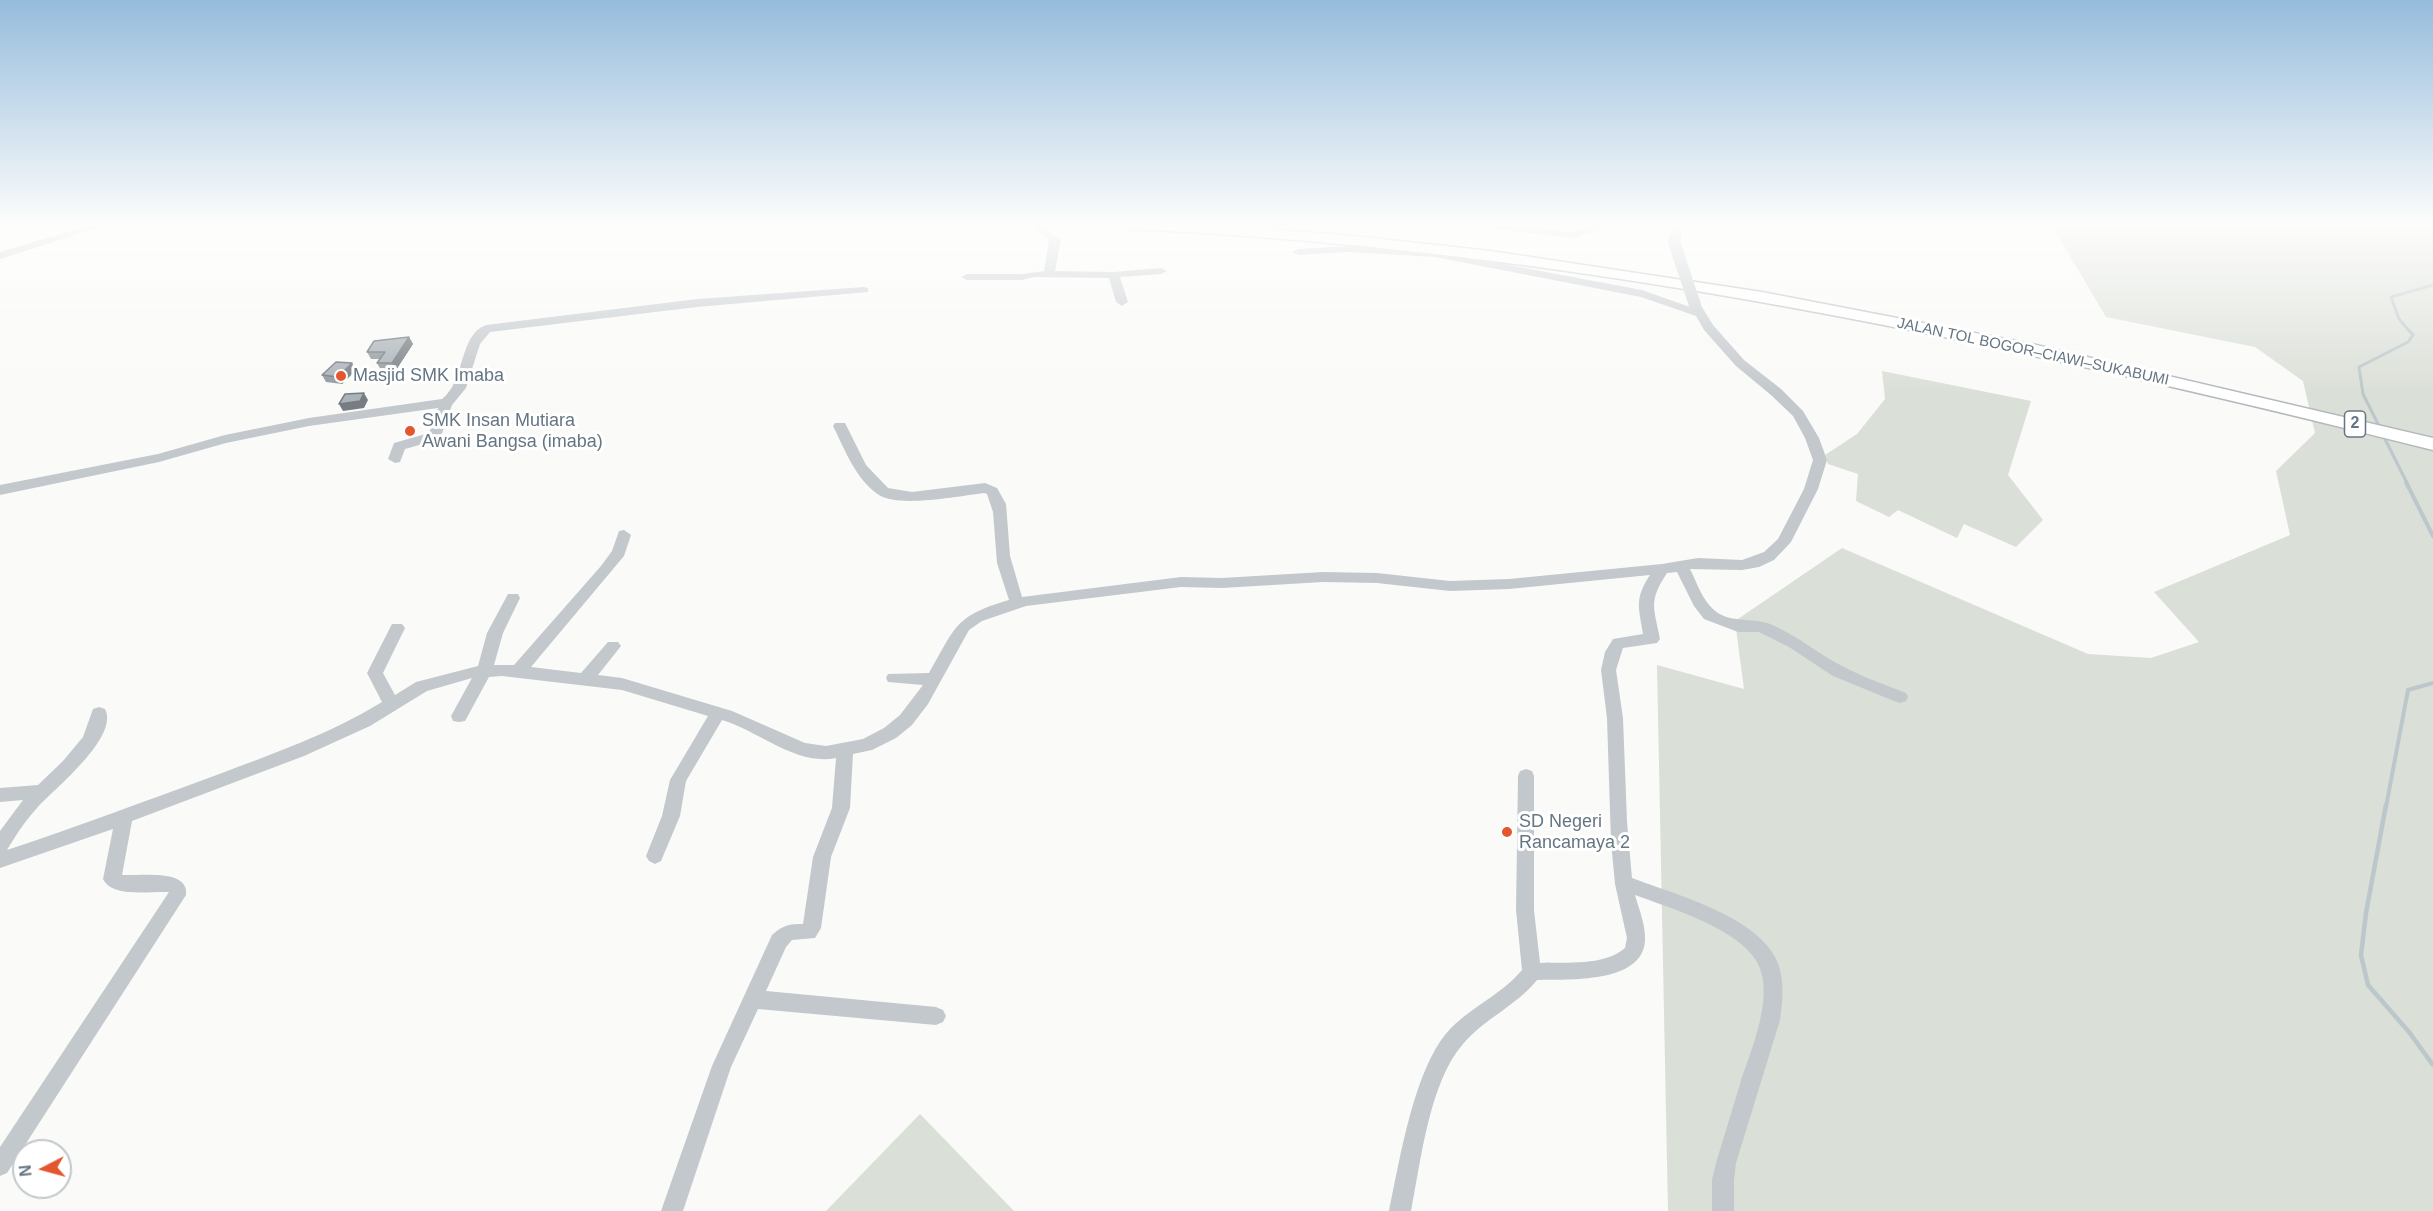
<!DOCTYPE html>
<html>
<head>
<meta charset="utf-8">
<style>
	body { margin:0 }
	#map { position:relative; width:2433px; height:1211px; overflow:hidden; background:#fafaf8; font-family:Arial,sans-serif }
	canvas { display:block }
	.north { position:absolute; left:12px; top:1139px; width:60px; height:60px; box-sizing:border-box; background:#fff; border:2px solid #c1c8cd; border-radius:50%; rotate:264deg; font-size:16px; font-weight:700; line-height:24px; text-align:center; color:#657683 }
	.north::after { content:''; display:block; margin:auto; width:21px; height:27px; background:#e4572e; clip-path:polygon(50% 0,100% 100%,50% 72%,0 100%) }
</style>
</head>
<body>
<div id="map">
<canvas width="2433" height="1211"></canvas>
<div class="north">N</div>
</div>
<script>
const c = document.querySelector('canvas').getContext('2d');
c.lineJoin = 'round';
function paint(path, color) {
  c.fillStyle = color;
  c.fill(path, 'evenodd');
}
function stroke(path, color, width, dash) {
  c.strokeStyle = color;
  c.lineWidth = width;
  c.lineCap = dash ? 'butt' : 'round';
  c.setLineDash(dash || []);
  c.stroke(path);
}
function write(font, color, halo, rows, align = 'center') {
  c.font = font + ' Arial,sans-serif';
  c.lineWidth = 6;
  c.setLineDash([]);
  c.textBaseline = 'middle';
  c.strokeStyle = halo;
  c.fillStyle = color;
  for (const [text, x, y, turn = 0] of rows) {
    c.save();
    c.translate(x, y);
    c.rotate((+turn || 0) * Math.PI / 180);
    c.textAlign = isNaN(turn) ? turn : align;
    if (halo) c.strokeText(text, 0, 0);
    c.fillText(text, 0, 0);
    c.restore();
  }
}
const green = new Path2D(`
	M 2051,224 L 2433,224 L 2433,1211 L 1668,1211 L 1657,665 L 1744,689 L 1735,621 L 1842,548 L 2088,654 L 2151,658 L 2199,642 L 2154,592 L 2290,535 L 2276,471 L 2315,433 L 2303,381 L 2255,347 L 2106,317 Z
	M 1882,371 L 2031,401 L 2008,475 L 2043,520 L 2016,547 L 1964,524 L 1957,538 L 1898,510 L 1889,517 L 1856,501 L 1858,474 L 1828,464 L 1825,455 L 1857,434 L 1885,399 Z
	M 920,1114 L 1014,1211 L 826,1211 Z`);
const streamFar2 = new Path2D(`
	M 2380,428 L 2363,394 L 2359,367 L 2408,342 L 2413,335 L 2399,319 L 2391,297 L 2433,285
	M 2383,435 L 2407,483`);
const streamFar1 = new Path2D(`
	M 2406,482 L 2433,536
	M 2386,807 L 2408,690 L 2433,683`);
const stream = new Path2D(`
	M 2386,805 L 2366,913 L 2361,955 L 2368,985 L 2409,1032 L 2433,1065`);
const minor = new Path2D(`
	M 93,224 L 110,224 L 0,259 L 0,252 Z
	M 1476,224 L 1508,224 L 1571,232 L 1602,224 L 1620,224 L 1571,238 L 1481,227 Z
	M 1672,224 L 1682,224 L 1680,242 L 1674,245 L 1668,242 Z
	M 1039,226 L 1061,239 L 1055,271 L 1114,272 L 1161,268 L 1167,271 L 1161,274 L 1120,277 L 1128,302 L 1122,306 L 1116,302 L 1109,278 L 1034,277 L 1022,280 L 967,280 L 961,277 L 967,274 L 1022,274 L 1044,271 L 1049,240 L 1034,229 Z
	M 1347,246 L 1435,251 L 1642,290 L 1690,307 L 1691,302 L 1699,302 L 1713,325 L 1744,360 L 1781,389 L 1803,411 L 1819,438 L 1827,460 L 1818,489 L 1791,542 L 1774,560 L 1759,567 L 1742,570 L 1690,569 C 1697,583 1702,599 1713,609 C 1728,624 1752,617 1770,624 C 1797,635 1819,655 1846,668 C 1865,678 1886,685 1906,693 L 1908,697 L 1906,701 L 1900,703 L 1894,701 L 1833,676 L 1789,647 L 1759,632 L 1738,632 L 1704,619 L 1694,606 L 1677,572 L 1667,573 C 1648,602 1654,607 1660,639 L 1657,643 L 1623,648 L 1616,670 L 1623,718 L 1627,822 L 1632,878 C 1674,894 1753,915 1775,957 C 1785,976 1783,999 1780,1020 L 1736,1163 L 1734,1180 L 1734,1211 L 1712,1211 L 1712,1180 L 1716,1163 C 1724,1137 1732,1110 1740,1084 C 1751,1049 1779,989 1753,956 C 1730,926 1670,908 1635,895 C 1639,909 1646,926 1645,941 C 1642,984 1568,979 1537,980 C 1516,1006 1484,1019 1463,1044 C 1429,1083 1421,1161 1411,1211 L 1389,1211 C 1400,1160 1414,1066 1451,1028 C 1473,1006 1502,994 1522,970 L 1516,910 L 1518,776 L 1520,771 L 1526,769 L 1532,771 L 1534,776 L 1534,910 L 1540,963 C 1566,962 1605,966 1625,948 L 1627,938 L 1615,884 L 1611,842 L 1607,718 L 1601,670 L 1605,652 L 1613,639 L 1643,634 C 1639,608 1634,599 1650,575 L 1509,589 L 1450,591 L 1377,583 L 1323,582 L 1222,588 L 1181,587 L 1026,606 L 982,621 L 969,630 L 928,704 L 912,725 L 896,738 L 872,750 L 853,754 L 850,808 L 831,857 L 821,928 L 815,938 L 792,940 L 786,947 L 766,991 L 936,1007 L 943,1010 L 946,1016 L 943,1022 L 936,1025 L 758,1009 L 731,1067 L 683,1211 L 661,1211 L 712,1066 L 772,935 C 783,925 789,924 803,924 L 813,857 L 832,808 L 836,758 C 796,766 759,731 722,720 L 686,781 L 680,816 L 661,861 L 655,864 L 649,861 L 646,856 L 662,816 L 670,780 L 708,716 L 622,690 L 502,676 L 489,677 L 465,721 L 459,722 L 453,721 L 451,716 L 472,678 L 427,691 L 370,726 L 304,756 L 132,821 L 122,875 C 139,876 190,868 186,895 L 7,1173 L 0,1176 L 0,1147 L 169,892 C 150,891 112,898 103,879 L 113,829 L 0,868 L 0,831 L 23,800 L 0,802 L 0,788 L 38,785 L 63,761 L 83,737 L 93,709 L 99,707 L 105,709 C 120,737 53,790 37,808 C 25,821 16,835 7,850 C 77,827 145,801 214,776 C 272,754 330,734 382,702 L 367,673 L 392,624 L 402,624 L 405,628 L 383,673 L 395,695 L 416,682 L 478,666 L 487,633 L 508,594 L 518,594 L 520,598 L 503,633 L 494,665 L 514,665 L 601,566 L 612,551 L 619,531 L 624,530 L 631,535 L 624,556 L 531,667 L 581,673 L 608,642 L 618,642 L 621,646 L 598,675 L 622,678 L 732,711 L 805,743 L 826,746 L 863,739 L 884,728 L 900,715 L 923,685 L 888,682 L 886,678 L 888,674 L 929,673 C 956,627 954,616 1009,600 L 997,563 L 993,512 L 987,494 L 984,493 C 959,496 899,508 879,495 C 856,480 845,450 833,426 L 835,423 L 845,423 L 866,465 L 888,488 L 912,492 L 985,483 L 997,488 L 1006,504 L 1010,556 L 1022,597 L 1181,577 L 1222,578 L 1323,572 L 1377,573 L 1450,581 L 1509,579 L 1662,564 L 1698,558 L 1742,560 L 1764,552 L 1778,539 L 1804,489 L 1813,460 L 1805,438 L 1793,416 L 1771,395 L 1736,366 L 1704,330 L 1696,316 L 1641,297 L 1435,257 L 1347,252 L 1298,255 L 1292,252 L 1298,249 Z
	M 864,287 L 868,288 L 868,292 L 697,307 L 490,332 L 480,344 L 466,388 L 452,405 L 440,439 L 405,449 L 400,462 L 395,463 L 388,459 L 394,443 L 429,433 L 438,408 L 309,426 L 226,443 L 159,462 L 0,495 L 0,485 L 158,454 L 225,435 L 309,418 L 442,399 C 465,382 459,334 486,325 L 697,299 Z`);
const highway = new Path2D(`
	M 1120,224 L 1210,224 L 1354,236 L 1491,251 L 1762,292 L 2032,344 L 2433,438 L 2433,450 C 2004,342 1571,249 1128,229 Z`);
const minorBridge = new Path2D(`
	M 1674,242 L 1695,305`);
const wall = new Path2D(`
	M 409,337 L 413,344 L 396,370 L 381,370 L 377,363 L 380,359 L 371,359 L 367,352 Z
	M 356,370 L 342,384 L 326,382 L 322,375 Z`);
const shadedWall = new Path2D(`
	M 409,337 L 413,344 L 396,370 L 392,363 Z
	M 352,363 L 356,370 L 342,384 L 338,377 Z
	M 364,393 L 368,400 L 364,408 L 343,411 L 339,404 Z`);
const building = new Path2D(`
	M 409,337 L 392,363 L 377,363 L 385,352 L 367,352 L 374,341 Z
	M 336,362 L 352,363 L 338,377 L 322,375 Z
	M 364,393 L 360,401 L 339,404 L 345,394 Z`);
const markers = [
	[341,376,6,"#e4572e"],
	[410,431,6,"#e4572e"],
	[1507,832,6,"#e4572e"]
];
const farStreetnames = [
	["JALAN TOL BOGOR–CIAWI–SUKABUMI",2033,352,12]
];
const shields = [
	[2355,424,21]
];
const shieldNames = [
	["2",2355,424]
];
const poiNames = [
	["Masjid SMK Imaba",353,376],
	["SMK Insan Mutiara",422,421],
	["Awani Bangsa (imaba)",422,442],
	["SD Negeri",1519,822],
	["Rancamaya 2",1519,843]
];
paint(green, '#dadfd7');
stroke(streamFar2, '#bbc7cb', 3);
stroke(streamFar1, '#bbc7cb', 4);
stroke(stream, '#bbc7cb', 4.5);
stroke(highway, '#b4b9bd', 3);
paint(minor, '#c3c8cc');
paint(highway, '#fff');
stroke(minorBridge, '#c3c8cc', 12);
paint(wall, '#929a9f');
paint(shadedWall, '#777d82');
paint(building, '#aab3b9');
stroke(building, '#777d82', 1.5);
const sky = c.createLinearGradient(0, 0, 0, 394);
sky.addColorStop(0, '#96bcdc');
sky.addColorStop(0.57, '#fdfdfc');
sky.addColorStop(1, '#fdfdfc00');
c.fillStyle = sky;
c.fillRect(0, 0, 2433, 394);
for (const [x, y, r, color] of markers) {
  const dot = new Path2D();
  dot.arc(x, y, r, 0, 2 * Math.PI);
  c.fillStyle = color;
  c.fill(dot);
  stroke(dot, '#fff', 2);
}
write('15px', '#657683', '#fff', farStreetnames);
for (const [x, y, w] of shields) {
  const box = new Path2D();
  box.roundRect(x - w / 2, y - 13, w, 26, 4.5);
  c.fillStyle = '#fff';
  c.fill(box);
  stroke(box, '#657683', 1.5);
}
write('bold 16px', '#657683', null, shieldNames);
write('18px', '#657683', '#fff', poiNames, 'left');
</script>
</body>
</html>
